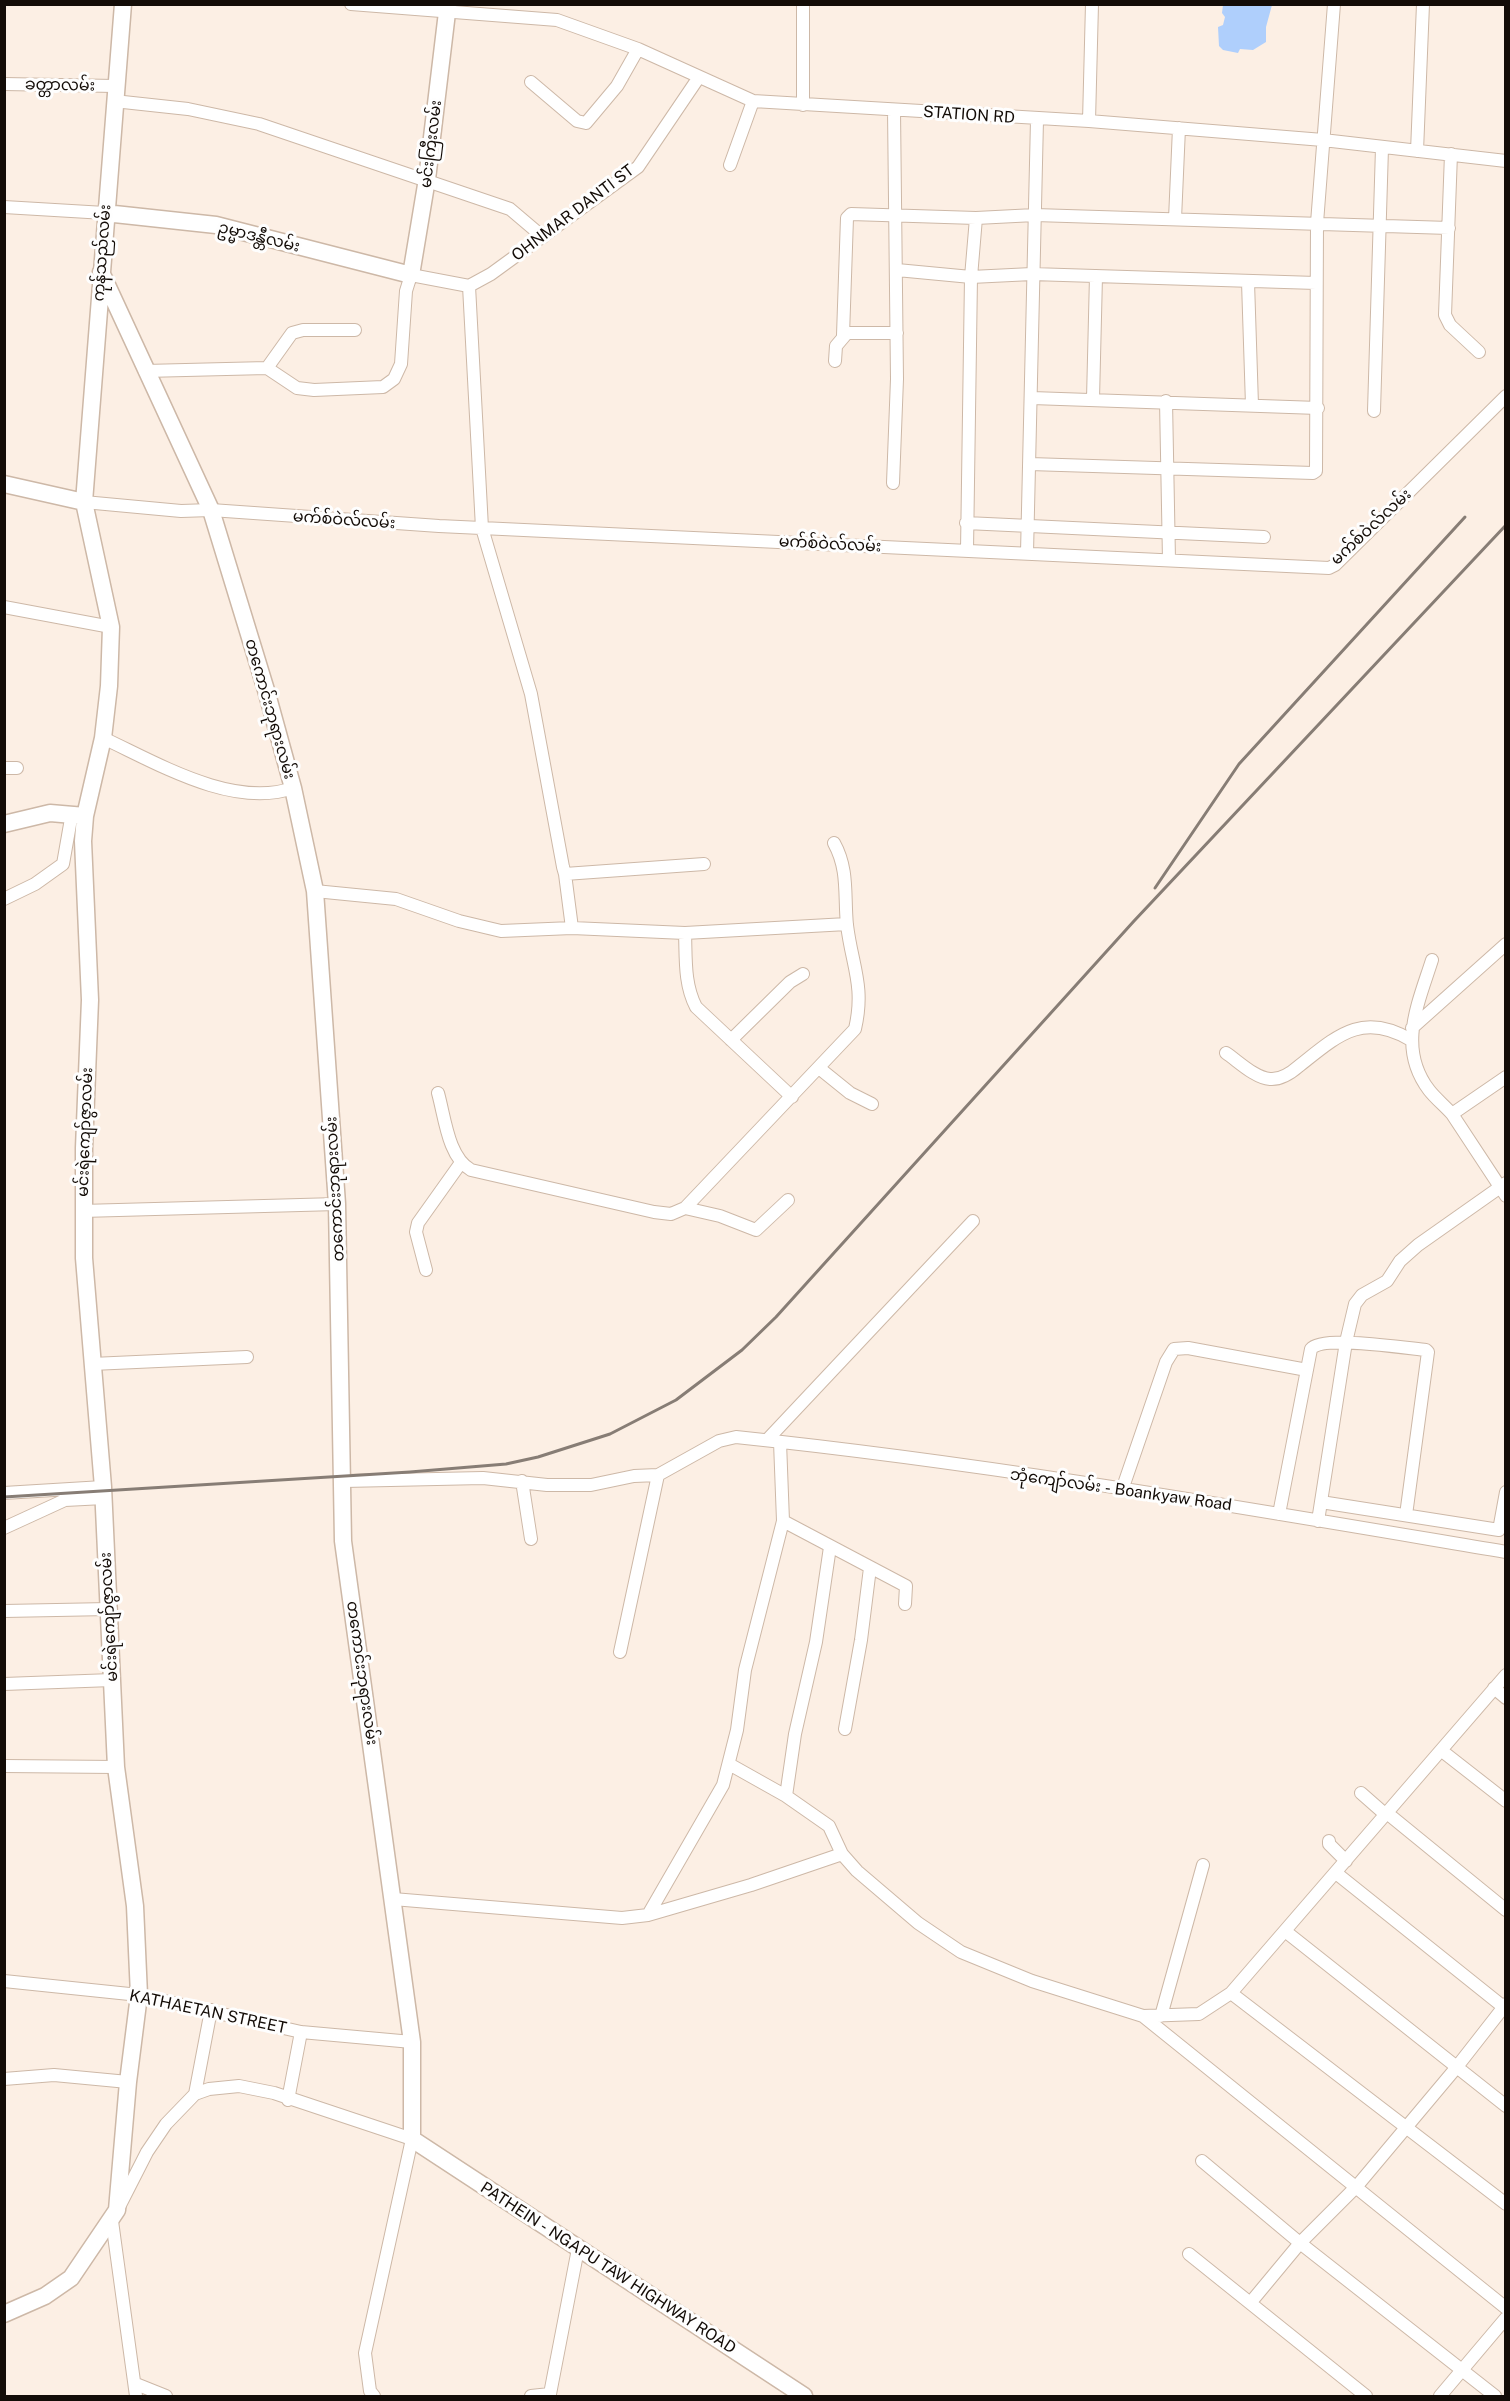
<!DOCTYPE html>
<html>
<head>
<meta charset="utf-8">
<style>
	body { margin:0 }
	#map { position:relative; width:1510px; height:2401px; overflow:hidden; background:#fcefe4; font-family:"Public Sans",sans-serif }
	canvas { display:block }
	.frame { position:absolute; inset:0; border:6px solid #130c07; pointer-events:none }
</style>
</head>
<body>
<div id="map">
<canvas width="1510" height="2401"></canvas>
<div class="frame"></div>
</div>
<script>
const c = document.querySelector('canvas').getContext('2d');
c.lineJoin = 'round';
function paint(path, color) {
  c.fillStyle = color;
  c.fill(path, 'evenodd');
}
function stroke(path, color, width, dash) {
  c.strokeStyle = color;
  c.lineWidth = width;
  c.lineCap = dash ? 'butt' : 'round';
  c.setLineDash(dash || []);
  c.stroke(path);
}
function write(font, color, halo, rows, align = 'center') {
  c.font = font + ' "Public Sans","Noto Sans Myanmar",sans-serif';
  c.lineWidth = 6;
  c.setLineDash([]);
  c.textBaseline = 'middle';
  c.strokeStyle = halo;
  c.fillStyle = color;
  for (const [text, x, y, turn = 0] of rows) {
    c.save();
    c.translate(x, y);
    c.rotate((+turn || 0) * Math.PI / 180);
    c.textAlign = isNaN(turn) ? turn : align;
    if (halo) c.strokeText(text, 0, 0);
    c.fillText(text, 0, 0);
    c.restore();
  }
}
const water = new Path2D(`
	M 1223,5 L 1272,5 L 1266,27 L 1266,42 L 1253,50 L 1240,49 L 1238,53 L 1223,50 L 1219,46 L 1218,27 L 1223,25 L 1225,17 L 1222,13 Z`);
const street = new Path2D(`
	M 351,4 L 557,20 L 638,49 L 753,101 L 1089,121 L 1323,140 L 1506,161
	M 531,82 L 577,121 L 586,123 L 617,86 L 638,49
	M 4,84 L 115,86
	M 114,101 L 188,109 L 259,124 L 510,209 L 543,237
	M 803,105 L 803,4
	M 1089,121 L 1092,4
	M 1417,151 L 1423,4
	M 1451,154 L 1445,315 L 1450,325 L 1479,352
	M 730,165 L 753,101
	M 4,207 L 105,213
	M 1175,219 L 1179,128
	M 897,270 L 971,277 L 1032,274 L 1316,283
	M 1248,282 L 1252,405
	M 469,286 L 482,528 L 531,694 L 563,867 L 565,874 L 704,864
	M 843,335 L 847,218 L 851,214 L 976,218 L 1035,215 L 1449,228
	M 835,361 L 836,346 L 847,333 L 897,333
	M 267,368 L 292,333 L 303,330 L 355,330
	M 145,371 L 267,368 L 297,388 L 314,390 L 383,387 L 394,379 L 401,364 L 406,291 L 411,275 L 469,286 L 491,274 L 638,167 L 699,77
	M 1032,398 L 1318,408
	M 1093,399 L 1096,276
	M 1166,401 L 1169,560
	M 1374,411 L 1382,148
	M 1030,464 L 1313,473 L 1316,471 L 1317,223 L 1334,4
	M 893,483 L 897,379 L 894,110
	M 84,502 L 181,511 L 211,510 L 439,526 L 1329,568 L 1335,565 L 1506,396
	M 966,523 L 1264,537
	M 967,550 L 971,277 L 976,218
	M 1027,553 L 1037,120
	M 4,607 L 111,627
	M 103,738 C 157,763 233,809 293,788
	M 4,768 L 17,768
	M 565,874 L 572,928
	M 315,891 L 396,899 L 459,921 L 501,931 L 572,928 L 685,933 L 847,924
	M 4,899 L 35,884 L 63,864 L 72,813
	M 685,933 C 686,958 684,984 696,1007 L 792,1097
	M 1432,960 C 1418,1004 1397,1048 1429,1090 C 1435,1098 1445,1106 1452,1114 L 1506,1077
	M 1412,1028 L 1506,944
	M 731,1040 L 790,982 L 803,974
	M 1226,1053 C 1238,1061 1255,1078 1270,1079 C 1281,1080 1291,1073 1299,1066 C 1337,1036 1362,1011 1411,1040
	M 819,1068 L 850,1093 L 872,1104
	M 438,1093 C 445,1118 448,1157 471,1170 L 654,1212 L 671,1214 L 685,1208 L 855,1029 C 865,986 852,966 847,925 C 844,896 849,870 834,843
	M 1452,1114 L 1506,1196
	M 685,1208 L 720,1216 L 756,1230 L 788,1200
	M 82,1211 L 337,1204
	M 426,1270 L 416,1232 L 418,1223 L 460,1164
	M 92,1364 L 247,1357
	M 767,1440 L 973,1221
	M 344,1481 L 483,1478 L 547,1485 L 591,1485 L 634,1476 L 658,1475 L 719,1441 L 736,1437 C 994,1464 1250,1509 1506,1552
	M 522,1481 L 531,1539
	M 1122,1490 L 1166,1362 L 1174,1349 L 1188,1348 L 1307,1370
	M 4,1493 L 103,1487
	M 1321,1502 L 1499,1530 L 1506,1492
	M 1279,1514 L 1311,1349 C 1322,1335 1406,1348 1426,1350 L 1428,1352 L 1406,1515
	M 783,1521 L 906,1586 L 905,1604
	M 1318,1521 L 1346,1342 L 1355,1304 L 1362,1295 L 1387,1281 L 1400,1261 L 1418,1245 L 1506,1183
	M 4,1528 L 65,1500 L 104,1498
	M 4,1611 L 109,1609
	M 620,1652 L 658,1475
	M 4,1684 L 112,1680
	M 1494,1688 L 1506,1698
	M 845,1729 L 861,1640 L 870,1568
	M 1442,1751 L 1506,1801
	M 729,1764 L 786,1796 L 829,1826 L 842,1854 L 857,1871 L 918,1923 L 961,1952 L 1032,1981 L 1143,2016 L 1199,2014 L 1231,1993 L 1506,1675
	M 4,1766 L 116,1767
	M 1361,1793 L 1386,1815
	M 786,1796 L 795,1734 L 816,1642 L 830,1547
	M 1387,1813 L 1506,1910
	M 1329,1841 L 1329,1844 L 1346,1861
	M 1336,1873 L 1506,2009
	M 393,1899 L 622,1918 L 648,1915 L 751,1885 L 842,1854
	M 648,1915 L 723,1785 L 737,1730 L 745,1670 L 783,1521 L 780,1442
	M 1285,1931 L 1506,2106
	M 4,1981 L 139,1995 L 301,2032 L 412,2042
	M 1231,1993 L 1506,2204
	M 1143,2016 L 1506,2308
	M 1161,2016 L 1203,1865
	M 4,2079 L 54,2075 L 128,2082
	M 195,2094 L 211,2010
	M 288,2100 L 301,2032
	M 1202,2161 L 1300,2243 L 1495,2396
	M 120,2205 L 147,2152 L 166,2124 L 195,2094 L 209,2089 L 239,2086 L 274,2093 L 412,2139 L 365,2353 L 370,2391 L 374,2396
	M 112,2221 L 136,2396
	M 1189,2254 L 1366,2396
	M 1251,2302 L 1300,2243 L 1357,2186 L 1456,2068 L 1506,2004
	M 136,2384 L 166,2396
	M 531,2396 L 550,2394 L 578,2249
	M 1440,2396 L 1506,2318`);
const secondary = new Path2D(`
	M 105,213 L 216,225 L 411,275 L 427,179 L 448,4
	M 101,272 L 211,510 L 266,690 L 293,788 L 315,891 L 337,1204 L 343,1541 L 412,2042 L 412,2139 L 804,2396
	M 4,484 L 84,502
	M 4,824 L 50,813 L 85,816
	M 4,2314 L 45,2296 L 71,2278 L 117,2210 L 128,2082 L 139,1995 L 135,1906 L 116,1767 L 103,1487 L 84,1258 L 84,1148 L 90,1000 L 83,841 L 85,816 L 103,738 L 109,686 L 111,627 L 84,502 L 123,4`);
const rail = new Path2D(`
	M 1155,888 L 1239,764 L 1465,517
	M 4,1497 L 410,1472 L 506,1464 L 538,1457 L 610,1434 L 676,1400 L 742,1350 L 776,1317 L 1134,921 L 1506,525`);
const streetNames = [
	["ခတ္တာလမ်း",60,85,1],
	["STATION RD",969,115,4],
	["မင်းကြီးလမ်း",431,144,-83],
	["OHNMAR DANTI ST",573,213,-37],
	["ဥမ္မာဒန္တီလမ်း",259,237,14],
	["ကုန်သည်လမ်း",102,253,-86],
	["မက်စ်ဝဲလ်လမ်း",344,520,4],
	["မက်စ်ဝဲလ်လမ်း",1371,527,-43],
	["မက်စ်ဝဲလ်လမ်း",830,544,3],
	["တကောင်းဘုရားလမ်း",270,709,74],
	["မင်းရဲကျော်ဇွာလမ်း",85,1132,-88],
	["တကောင်းဘုရားလမ်း",335,1189,-93],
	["ဘုံကျော်လမ်း - Boankyaw Road",1121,1490,8],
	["မင်းရဲကျော်ဇွာလမ်း",109,1617,-93],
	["တကောင်းဘုရားလမ်း",362,1673,82],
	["KATHAETAN STREET",208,2012,12],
	["PATHEIN - NGAPU TAW HIGHWAY ROAD",608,2268,33]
];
paint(water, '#afcffc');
stroke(street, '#cdb8a7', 14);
stroke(secondary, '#cdb8a7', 19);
stroke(street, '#fff', 12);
stroke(secondary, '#fff', 16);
stroke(rail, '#877d75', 3);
write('16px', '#130c07', '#fefefe', streetNames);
</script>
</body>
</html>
